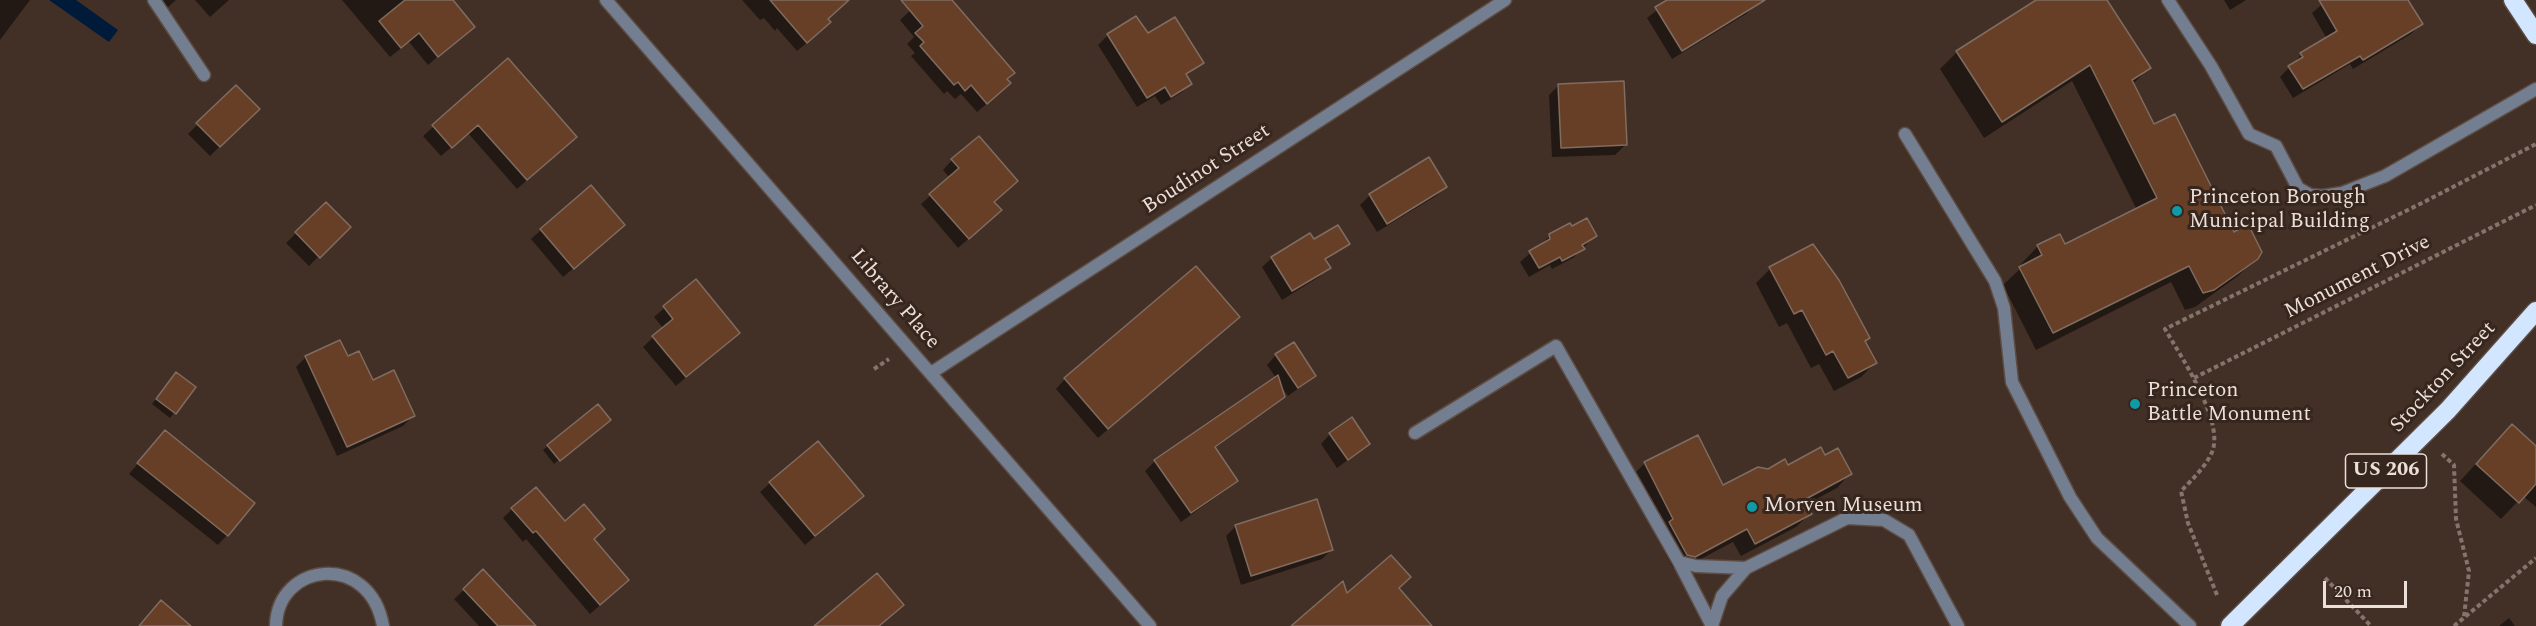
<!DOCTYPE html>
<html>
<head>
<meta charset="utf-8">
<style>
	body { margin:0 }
	#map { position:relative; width:2536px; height:626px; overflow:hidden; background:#423026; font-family:Spectral,serif }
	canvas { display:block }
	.scale { position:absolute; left:2323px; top:581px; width:84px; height:27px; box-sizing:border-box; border:3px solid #ebdfd9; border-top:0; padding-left:8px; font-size:18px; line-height:21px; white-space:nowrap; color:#ebdfd9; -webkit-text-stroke:4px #37261d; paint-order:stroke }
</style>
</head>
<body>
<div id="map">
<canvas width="2536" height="626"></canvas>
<div class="scale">20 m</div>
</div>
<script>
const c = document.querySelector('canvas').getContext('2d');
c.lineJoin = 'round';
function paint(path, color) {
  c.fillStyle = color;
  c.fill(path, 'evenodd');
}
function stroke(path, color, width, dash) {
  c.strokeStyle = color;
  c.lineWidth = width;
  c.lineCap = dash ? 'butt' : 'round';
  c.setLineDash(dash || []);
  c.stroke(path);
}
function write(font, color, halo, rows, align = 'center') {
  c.font = font + ' Spectral,serif';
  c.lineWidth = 6;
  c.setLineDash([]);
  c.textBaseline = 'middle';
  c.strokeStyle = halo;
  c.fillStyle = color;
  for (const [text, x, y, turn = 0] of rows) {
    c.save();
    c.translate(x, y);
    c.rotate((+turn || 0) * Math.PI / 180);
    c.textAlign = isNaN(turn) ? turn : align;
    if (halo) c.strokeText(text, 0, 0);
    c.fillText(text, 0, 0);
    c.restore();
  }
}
const water = new Path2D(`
	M 49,0 L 76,0 L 118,30 L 109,42 Z`);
const shadow = new Path2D(`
	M 0,0 L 30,0 L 0,40 Z
	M 159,0 L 176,0 L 167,8 Z
	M 195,0 L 229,0 L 210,17 Z
	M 342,0 L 452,0 L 473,27 L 428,65 L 409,42 L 390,57 Z
	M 742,0 L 830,0 L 826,19 L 820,32 L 797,51 L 777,28 L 775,31 L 764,18 L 760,20 Z
	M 922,0 L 937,0 L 1006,79 L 1000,93 L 977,112 L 961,94 L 955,99 L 947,91 L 944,94 L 911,56 L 915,53 L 907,44 L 914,37 L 900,20 Z
	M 1670,0 L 1753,0 L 1756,4 L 1746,14 L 1672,59 L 1647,18 Z
	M 2038,0 L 2105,0 L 2149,68 L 2133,84 L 2154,126 L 2234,234 L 2256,258 L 2238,276 L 2195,307 L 2185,310 L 2171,282 L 2036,350 L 2003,285 L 2022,267 L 2021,264 L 2038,246 L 2065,246 L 2137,210 L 2072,81 L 1984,138 L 1940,69 L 1957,52 Z
	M 2224,0 L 2246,0 L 2230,10 Z
	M 2327,0 L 2406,0 L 2421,24 L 2411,34 L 2353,69 L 2350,64 L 2293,98 L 2280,77 L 2301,55 L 2327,39 L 2312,13 Z
	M 1108,35 L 1147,35 L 1202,63 L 1186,76 L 1190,84 L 1181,93 L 1161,105 L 1155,96 L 1137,107 L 1098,45 Z
	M 508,60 L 566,146 L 517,189 L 468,133 L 441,156 L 423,136 Z
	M 1559,85 L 1625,145 L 1615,155 L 1552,157 L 1549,95 Z
	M 236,87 L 258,109 L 210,156 L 188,134 Z
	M 952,160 L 993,203 L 990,220 L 958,248 L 921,204 L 950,178 L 943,170 Z
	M 1446,187 L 1436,196 L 1377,232 L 1360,205 L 1370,195 Z
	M 326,204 L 348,227 L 309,266 L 286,243 Z
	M 1571,228 L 1595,236 L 1573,258 L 1552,269 L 1550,265 L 1529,277 L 1520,262 L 1550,236 Z
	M 541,230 L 613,235 L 563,277 L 531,239 Z
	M 1313,241 L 1348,244 L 1325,261 L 1329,267 L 1319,277 L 1282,300 L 1262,267 L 1272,258 Z
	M 1813,246 L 1875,363 L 1861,377 L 1834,391 L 1819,364 L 1811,368 L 1787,323 L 1779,327 L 1756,283 L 1770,269 Z
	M 696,281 L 738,333 L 676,386 L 643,347 L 663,328 L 654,317 Z
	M 1228,327 L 1098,438 L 1056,389 L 1065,379 Z
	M 1276,355 L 1315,376 L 1288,396 L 1280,385 L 1283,396 L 1273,406 L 1214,449 L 1236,481 L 1226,490 L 1181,522 L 1145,471 L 1155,461 L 1276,378 L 1267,365 Z
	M 306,357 L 347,357 L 413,416 L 403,426 L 337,456 L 296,367 Z
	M 171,379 L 194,388 L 170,418 L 152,404 Z
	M 597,406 L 604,424 L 554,464 L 543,450 Z
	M 165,432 L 227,535 L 218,545 L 129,474 Z
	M 1330,434 L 1369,444 L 1337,468 L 1321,444 Z
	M 2495,443 L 2536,448 L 2536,507 L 2523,496 L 2501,519 L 2460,481 Z
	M 1825,457 L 1850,474 L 1837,488 L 1805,505 L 1810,514 L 1796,527 L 1741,556 L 1733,542 L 1680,570 L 1673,568 L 1656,536 L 1660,532 L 1632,476 L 1645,463 L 1723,487 L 1768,470 Z
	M 770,483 L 852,505 L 805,545 L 760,492 Z
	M 512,509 L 565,523 L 592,540 L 618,590 L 590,614 L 526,539 L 523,542 L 503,518 Z
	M 1236,526 L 1332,549 L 1322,559 L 1241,585 L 1226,536 Z
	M 464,590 L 534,626 L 479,626 L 454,599 Z
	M 2509,618 L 2515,626 L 2499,626 Z`);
const building = new Path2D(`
	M 405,0 L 453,0 L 475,27 L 438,57 L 419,33 L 401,48 L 379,21 Z
	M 770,0 L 849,0 L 828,19 L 831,22 L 807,43 Z
	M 901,0 L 952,0 L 1015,73 L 1007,79 L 1011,83 L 987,104 L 971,85 L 965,91 L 958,82 L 954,85 L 920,46 L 924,42 L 915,33 L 923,26 Z
	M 1667,0 L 1765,0 L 1682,51 L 1655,7 Z
	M 2036,0 L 2107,0 L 2151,68 L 2132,80 L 2154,124 L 2175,114 L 2234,232 L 2248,224 L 2262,252 L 2258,259 L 2214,290 L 2203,293 L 2189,266 L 2053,333 L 2019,267 L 2042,255 L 2037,245 L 2060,234 L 2065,244 L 2157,198 L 2090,65 L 2002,122 L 1956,51 Z
	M 2319,0 L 2408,0 L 2423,24 L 2363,60 L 2360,56 L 2303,89 L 2288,66 L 2303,57 L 2300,53 L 2337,31 Z
	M 1136,16 L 1148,33 L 1175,17 L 1204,63 L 1186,74 L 1192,84 L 1171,97 L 1165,87 L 1147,98 L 1107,34 Z
	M 508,58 L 577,137 L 527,180 L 478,125 L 452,148 L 432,125 Z
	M 1624,81 L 1627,145 L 1561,148 L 1558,84 Z
	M 236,85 L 260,109 L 220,147 L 196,123 Z
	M 979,136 L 1018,181 L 994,202 L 1002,210 L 969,239 L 929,194 L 959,168 L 951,159 Z
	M 1429,157 L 1447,187 L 1387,224 L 1369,194 Z
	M 591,185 L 625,225 L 574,269 L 540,229 Z
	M 326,202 L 351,227 L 320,258 L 295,232 Z
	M 1587,218 L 1597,236 L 1582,245 L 1585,249 L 1562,261 L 1560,257 L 1539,268 L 1529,251 L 1550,239 L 1549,234 L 1570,223 L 1572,226 Z
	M 1338,225 L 1350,244 L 1325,259 L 1331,268 L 1292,291 L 1271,257 L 1310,233 L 1314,239 Z
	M 1813,244 L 1839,280 L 1870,338 L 1865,341 L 1877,363 L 1848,378 L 1833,351 L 1826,355 L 1802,310 L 1794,314 L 1769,267 Z
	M 1196,266 L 1240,317 L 1108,429 L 1064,378 Z
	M 696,279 L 740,333 L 686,377 L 652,336 L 673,319 L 663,306 Z
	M 340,340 L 348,356 L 359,351 L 373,380 L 394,370 L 415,416 L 347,447 L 305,356 Z
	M 1294,342 L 1316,376 L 1298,388 L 1275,354 Z
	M 176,372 L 196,387 L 176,414 L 156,399 Z
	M 1278,375 L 1285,397 L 1215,447 L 1238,481 L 1191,513 L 1154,460 Z
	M 598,404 L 611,420 L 560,461 L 547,445 Z
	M 1352,417 L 1370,444 L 1348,460 L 1329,433 Z
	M 2512,424 L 2536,446 L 2536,484 L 2519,503 L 2476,464 Z
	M 165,430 L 255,503 L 228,536 L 137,463 Z
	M 1698,435 L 1723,485 L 1758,467 L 1768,469 L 1785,459 L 1788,465 L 1821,447 L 1825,455 L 1838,448 L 1852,474 L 1804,500 L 1812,514 L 1755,544 L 1747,529 L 1695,557 L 1687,555 L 1669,522 L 1673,519 L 1644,462 Z
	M 818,441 L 864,496 L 815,536 L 769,482 Z
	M 536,487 L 565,521 L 584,504 L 605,529 L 594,539 L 629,580 L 600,605 L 536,531 L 533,533 L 511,508 Z
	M 1317,499 L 1333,550 L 1251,576 L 1235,525 Z
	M 1391,555 L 1411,577 L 1399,588 L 1432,626 L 1291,626 L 1343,581 L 1347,593 Z
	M 483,569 L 536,626 L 498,626 L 463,589 Z
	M 877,573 L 904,605 L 879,626 L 814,626 Z
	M 161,600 L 191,626 L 139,626 Z`);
const path = new Path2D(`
	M 874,369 L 889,359
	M 2194,378 L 2536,205
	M 2442,454 L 2454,465 L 2456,519 L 2469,571 L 2464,617
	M 2325,578 L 2371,626
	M 2217,595 L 2188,523 L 2181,491 C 2191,481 2207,465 2212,452 C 2225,422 2180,355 2165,329 L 2422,203 L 2536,144
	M 2454,626 L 2536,558`);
const lane = new Path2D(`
	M 154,0 L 204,75
	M 2168,0 L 2211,66 L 2249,134 L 2276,146 L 2298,188 L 2310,195 L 2323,196 L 2342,193 L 2385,176 L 2536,89
	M 1905,134 L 1995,281 L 2004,308 L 2012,382 L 2070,497 L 2097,538 L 2190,626
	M 1415,433 L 1556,346 L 1679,562 L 1712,626
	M 1679,562 L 1696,566 L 1746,568
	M 1712,626 L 1722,596 L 1746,568 L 1847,518 L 1884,520 L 1909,535 L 1958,626`);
const street = new Path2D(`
	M 606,0 L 1150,626
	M 931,373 L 1505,0
	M 276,626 C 277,562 370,551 383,626`);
const highway = new Path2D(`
	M 2513,0 L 2536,35
	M 2230,626 L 2448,410 L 2536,311`);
const markers = [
	[2177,211,6,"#0f9aa8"],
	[2135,404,6,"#0f9aa8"],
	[1752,507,6,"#0f9aa8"]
];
const shields = [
	[2386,471,81]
];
const shieldNames = [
	["US 206",2386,471]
];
const streetNames = [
	["Boudinot Street",1207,170,-33],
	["Monument Drive",2358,278,-27],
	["Library Place",894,300,49],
	["Stockton Street",2444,378,-47]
];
const poiNames = [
	["Princeton Borough",2189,199],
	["Municipal Building",2189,223],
	["Princeton",2147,392],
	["Battle Monument",2147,416],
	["Morven Museum",1764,507]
];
paint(water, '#001b39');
paint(shadow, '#0007');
paint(building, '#673f27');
stroke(building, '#806c60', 1.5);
stroke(lane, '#5d4c43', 15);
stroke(street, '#5d4c43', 15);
stroke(highway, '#5d4c43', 21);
stroke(path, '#84746c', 4, [4.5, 3]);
stroke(lane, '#737f90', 12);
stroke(street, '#737f90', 12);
stroke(highway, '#d3e6ff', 18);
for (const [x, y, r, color] of markers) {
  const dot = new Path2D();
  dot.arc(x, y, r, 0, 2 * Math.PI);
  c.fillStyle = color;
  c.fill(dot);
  stroke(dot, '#37261d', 2);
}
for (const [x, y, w] of shields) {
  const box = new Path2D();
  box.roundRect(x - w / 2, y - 17, w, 34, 4.5);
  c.fillStyle = '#37261d';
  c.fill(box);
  stroke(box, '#ebdfd9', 1.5);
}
write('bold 20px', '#ebdfd9', null, shieldNames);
write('21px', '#ebdfd9', '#37261d', streetNames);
write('21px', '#ebdfd9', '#37261d', poiNames, 'left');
</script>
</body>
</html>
